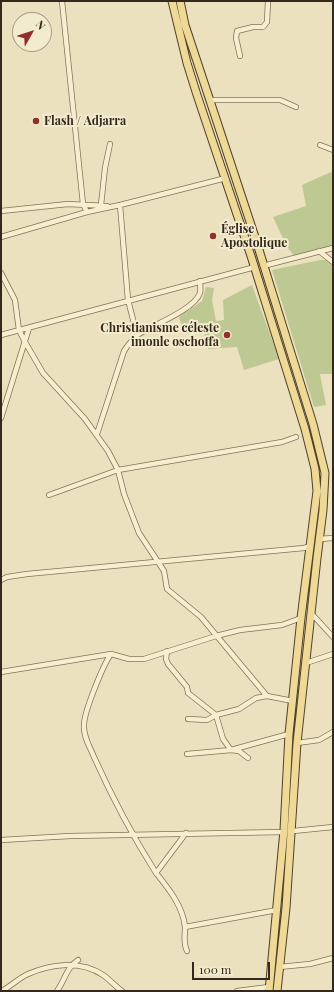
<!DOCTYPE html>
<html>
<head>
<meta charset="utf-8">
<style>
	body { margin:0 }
	#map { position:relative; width:334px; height:992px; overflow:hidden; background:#ebe1be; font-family:"Playfair Display",serif }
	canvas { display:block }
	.frame { position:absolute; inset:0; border:2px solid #33281c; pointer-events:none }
	.north { position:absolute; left:12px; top:12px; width:40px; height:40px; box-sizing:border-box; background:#f3ebcd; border:1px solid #a69d86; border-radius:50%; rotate:51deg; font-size:11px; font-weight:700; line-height:16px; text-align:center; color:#33281c }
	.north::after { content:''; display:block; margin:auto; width:14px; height:18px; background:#8f312a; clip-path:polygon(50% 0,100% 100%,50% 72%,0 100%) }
	.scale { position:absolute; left:192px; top:962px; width:78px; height:18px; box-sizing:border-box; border:2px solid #33281c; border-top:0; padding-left:5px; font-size:12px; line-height:14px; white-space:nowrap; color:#33281c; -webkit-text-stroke:3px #f3ebcd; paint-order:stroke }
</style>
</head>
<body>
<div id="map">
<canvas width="334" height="992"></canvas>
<div class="frame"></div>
<div class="north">N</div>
<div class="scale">100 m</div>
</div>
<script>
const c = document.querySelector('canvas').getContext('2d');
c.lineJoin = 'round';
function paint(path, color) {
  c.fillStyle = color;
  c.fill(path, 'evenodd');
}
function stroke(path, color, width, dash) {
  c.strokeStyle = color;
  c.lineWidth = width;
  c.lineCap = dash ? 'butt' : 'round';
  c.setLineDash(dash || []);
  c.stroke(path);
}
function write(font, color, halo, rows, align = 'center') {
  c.font = font + ' "Playfair Display",serif';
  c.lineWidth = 4;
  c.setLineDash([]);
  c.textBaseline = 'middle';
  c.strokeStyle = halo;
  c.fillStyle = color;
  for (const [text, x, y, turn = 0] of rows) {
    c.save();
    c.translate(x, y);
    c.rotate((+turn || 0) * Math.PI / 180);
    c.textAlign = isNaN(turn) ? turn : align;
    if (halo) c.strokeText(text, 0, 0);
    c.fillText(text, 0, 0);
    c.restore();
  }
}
const green = new Path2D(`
	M 333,171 L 333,249 L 296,258 L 287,247 L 273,217 L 306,206 L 302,185 Z
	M 320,260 L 333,260 L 333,374 L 320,374 L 326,405 L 314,407 L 272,270 Z
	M 252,285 L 279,359 L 244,370 L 237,347 L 208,349 L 204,332 L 184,334 L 179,317 L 202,301 L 206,287 L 214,288 L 212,300 L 216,321 L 224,320 L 223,300 Z`);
const street = new Path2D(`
	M 62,1 L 83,204 L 87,212
	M 240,56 L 236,38 L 237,31 L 253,27 L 263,27 L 267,22 L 268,1
	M 210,100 L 280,100 L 296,107
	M 320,145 L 333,150
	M 101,205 L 105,168 L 110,144
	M 120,205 L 128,300 L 137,335
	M 1,211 L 68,204 L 107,206
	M 1,237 L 87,212 L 120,205 L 226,178
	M 319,251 L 333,262
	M 263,266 L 333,248
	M 1,273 L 15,300 L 19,330 L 25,342 L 43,373 L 85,419 L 108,451 L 118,470 L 124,494 L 139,533 L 164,571 L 167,589 L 201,617 L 267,696 L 293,701
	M 1,335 L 255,267
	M 1,418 L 29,328
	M 97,434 L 124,351 C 128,345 133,338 139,334 C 153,325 194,310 200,293 C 201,290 200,285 200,281
	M 49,495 L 118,470 L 282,442 L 296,437
	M 319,539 L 333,538
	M 1,580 L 7,577 L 27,574 L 304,548 L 311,546
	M 311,613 L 333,637
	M 167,651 L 166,659 L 168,664 L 187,687 L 188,693 L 216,715 L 223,739 L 231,750 L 239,751 L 248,758
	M 306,663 L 333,654
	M 1,672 L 111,654
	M 188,719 L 207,720 L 216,715 L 239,709 L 256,698 L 267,696
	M 297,743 L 319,740 L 333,732
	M 187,754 L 231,750 L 289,734
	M 293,831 L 333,827
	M 186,833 L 156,873 C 132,835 112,797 94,757 C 90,747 83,736 84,725 C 84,712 103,665 111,654 L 129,659 L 144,659 L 216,636 L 240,630 L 282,625 L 301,618
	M 1,840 L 70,836 L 284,832
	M 156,873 C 168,888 183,906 185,927 C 185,936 183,943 187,951
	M 185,927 L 277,910
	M 279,967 L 310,964 L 333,958
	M 2,991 C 11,986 19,978 28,974 C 51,964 80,960 103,975 C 109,979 115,986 122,991
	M 57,991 C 65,980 66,968 78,960
	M 237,991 L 269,987`);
const primary = new Path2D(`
	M 172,1 L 187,63 L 197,95 L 251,256 L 305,429 L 315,469 L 317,491 L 301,618 L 289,734 L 284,830 L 269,991
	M 180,1 L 185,25 L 255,237 L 313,424 L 325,473 L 323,510 L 317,558 L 297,743 L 286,908 L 277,991`);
const markers = [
	[36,121,4,"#8f312a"],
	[213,236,4,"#8f312a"],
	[227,335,4,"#8f312a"]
];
const poiNames = [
	["Flash / Adjarra",44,121],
	["Église",221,229],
	["Apostolique",221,243],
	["Christianisme céleste",219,328,"right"],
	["imonle oschoffa",219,342,"right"]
];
paint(green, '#bec893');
stroke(street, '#837258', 6);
stroke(primary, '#50402c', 9);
stroke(street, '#f7eed0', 4.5);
stroke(primary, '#eed996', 7);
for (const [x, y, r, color] of markers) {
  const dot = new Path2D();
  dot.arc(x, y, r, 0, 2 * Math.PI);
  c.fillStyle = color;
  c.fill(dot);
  stroke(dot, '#f3ebcd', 1.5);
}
write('bold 12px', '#33281c', '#f3ebcd', poiNames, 'left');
</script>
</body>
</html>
